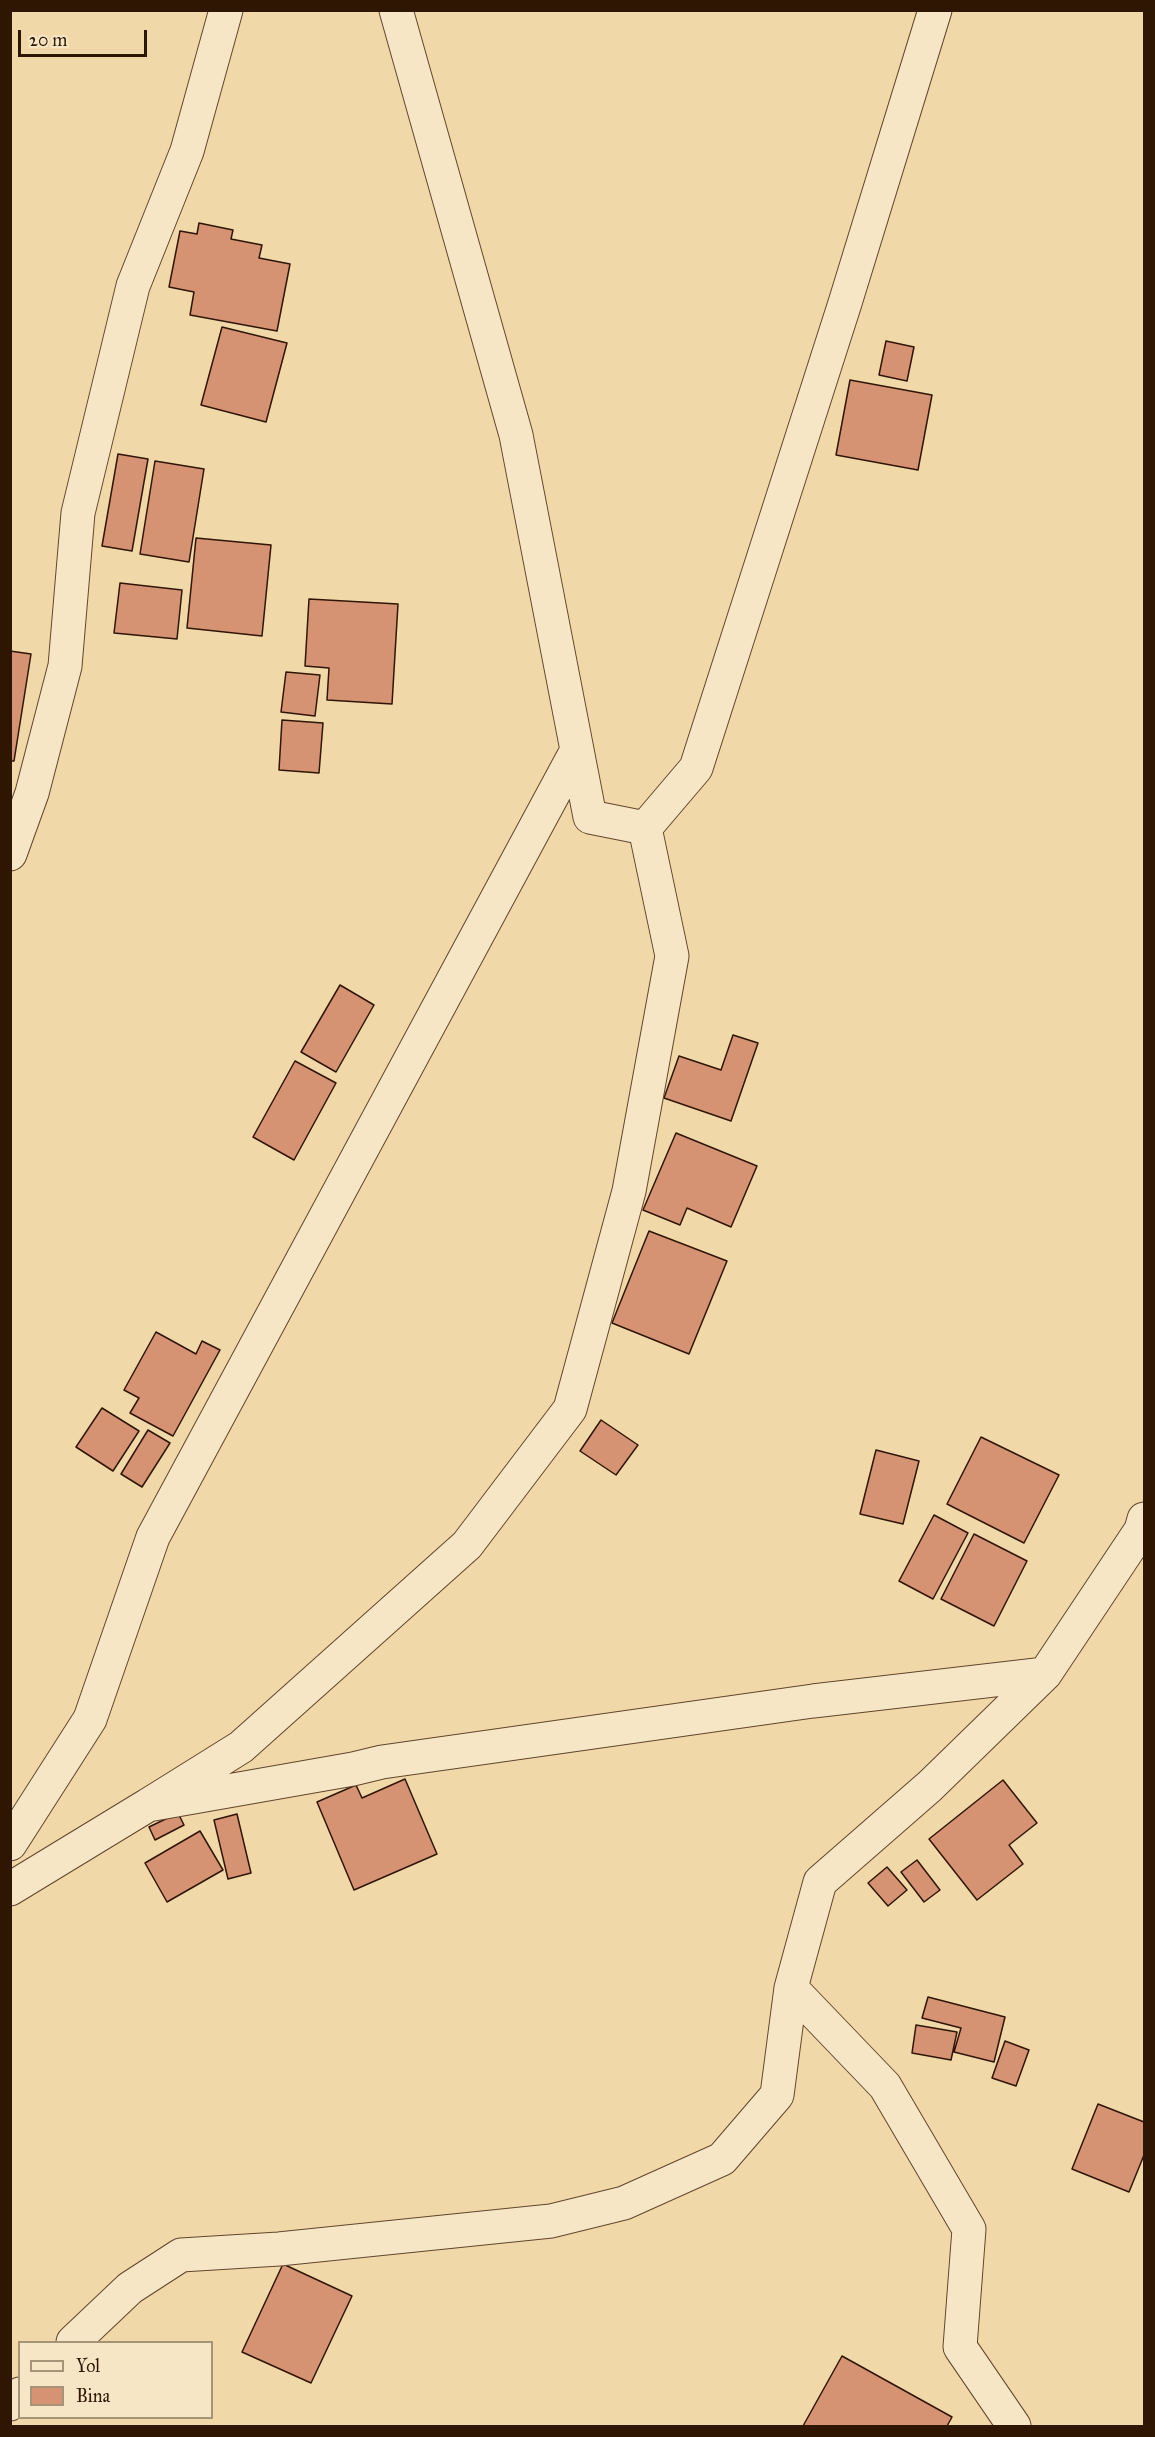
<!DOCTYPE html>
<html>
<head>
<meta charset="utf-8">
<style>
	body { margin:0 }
	#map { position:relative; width:1155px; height:2437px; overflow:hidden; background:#f1d8a8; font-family:"IM FELL Great Primer",serif }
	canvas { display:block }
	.frame { position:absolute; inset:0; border:12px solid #2f1602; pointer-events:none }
	.legend { position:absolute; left:18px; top:2341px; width:195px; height:78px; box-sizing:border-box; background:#f6e6c6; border:2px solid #a69378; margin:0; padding:8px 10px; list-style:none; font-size:18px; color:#2f1602 }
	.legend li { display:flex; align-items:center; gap:12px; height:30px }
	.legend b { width:30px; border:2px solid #a69378 }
	.scale { position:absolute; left:18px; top:30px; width:129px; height:27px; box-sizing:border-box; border:3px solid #2f1602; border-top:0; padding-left:8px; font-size:18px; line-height:21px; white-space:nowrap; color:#2f1602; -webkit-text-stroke:4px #f6e6c6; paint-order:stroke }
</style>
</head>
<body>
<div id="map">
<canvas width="1155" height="2437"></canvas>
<div class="frame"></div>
<ul class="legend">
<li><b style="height:8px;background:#f6e6c6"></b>Yol</li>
<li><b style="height:16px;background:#d69373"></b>Bina</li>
</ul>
<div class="scale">20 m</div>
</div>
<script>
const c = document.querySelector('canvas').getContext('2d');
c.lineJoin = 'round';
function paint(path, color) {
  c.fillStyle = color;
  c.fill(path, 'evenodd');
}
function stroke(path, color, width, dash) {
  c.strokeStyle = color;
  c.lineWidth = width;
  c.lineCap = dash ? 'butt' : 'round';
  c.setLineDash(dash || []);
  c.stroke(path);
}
const building = new Path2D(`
	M 199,223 L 233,230 L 231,239 L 262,245 L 259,258 L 290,264 L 277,331 L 190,315 L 194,292 L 169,287 L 180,231 L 197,234 Z
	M 222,327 L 287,343 L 266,422 L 201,405 Z
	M 886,341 L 914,347 L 907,381 L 879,375 Z
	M 850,380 L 932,395 L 918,470 L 836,455 Z
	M 118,454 L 148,459 L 132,551 L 102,546 Z
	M 155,461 L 204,469 L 189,562 L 140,554 Z
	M 196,538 L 271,545 L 262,636 L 187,628 Z
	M 120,583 L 182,590 L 177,639 L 114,633 Z
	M 309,599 L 398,604 L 392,704 L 327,700 L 329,668 L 305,666 Z
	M 10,651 L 31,654 L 14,761 L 10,761 Z
	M 286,672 L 320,675 L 315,716 L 281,712 Z
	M 282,720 L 323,723 L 319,773 L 279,770 Z
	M 340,985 L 374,1005 L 336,1072 L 301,1052 Z
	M 733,1035 L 758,1043 L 731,1121 L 664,1098 L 679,1056 L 721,1070 Z
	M 295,1061 L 336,1083 L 294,1160 L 253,1137 Z
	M 676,1133 L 757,1166 L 731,1227 L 687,1208 L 680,1225 L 643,1210 Z
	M 649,1231 L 727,1261 L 689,1354 L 612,1323 Z
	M 156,1332 L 196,1354 L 202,1341 L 220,1350 L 173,1436 L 130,1413 L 139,1398 L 124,1390 Z
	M 102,1408 L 139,1431 L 113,1471 L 76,1447 Z
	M 601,1420 L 638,1445 L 616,1475 L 580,1451 Z
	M 148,1430 L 170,1443 L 142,1487 L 121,1474 Z
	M 981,1437 L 1059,1475 L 1024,1543 L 947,1504 Z
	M 876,1450 L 919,1461 L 903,1524 L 860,1514 Z
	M 934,1515 L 968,1533 L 933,1599 L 899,1581 Z
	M 974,1534 L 1027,1561 L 994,1626 L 941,1599 Z
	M 405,1779 L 437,1854 L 354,1890 L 317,1802 L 356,1785 L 362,1798 Z
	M 1003,1780 L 1037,1823 L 1009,1845 L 1023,1864 L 977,1900 L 929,1839 Z
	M 178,1813 L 184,1825 L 155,1840 L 149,1827 Z
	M 237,1814 L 251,1873 L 228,1879 L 214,1820 Z
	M 200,1831 L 223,1870 L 167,1902 L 145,1863 Z
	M 917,1860 L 940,1890 L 924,1902 L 901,1872 Z
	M 887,1867 L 907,1890 L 888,1906 L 868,1883 Z
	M 928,1997 L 1005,2017 L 994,2062 L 954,2052 L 961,2028 L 922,2018 Z
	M 916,2025 L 957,2032 L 951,2060 L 912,2053 Z
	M 1005,2041 L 1029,2050 L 1016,2086 L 992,2078 Z
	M 1098,2104 L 1144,2122 L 1144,2155 L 1129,2192 L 1072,2169 Z
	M 283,2264 L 352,2296 L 311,2383 L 242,2352 Z
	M 842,2356 L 952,2417 L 947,2426 L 803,2426 Z`);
const minor = new Path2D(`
	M 396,10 L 516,435 L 590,817 L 645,828 L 696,768 L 845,303 L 935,10
	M 10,854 L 32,793 L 65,666 L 78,513 L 133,286 L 187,151 L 226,10
	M 148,1805 L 241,1747 L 467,1545 L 570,1409 L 629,1191 L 672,956 L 645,828
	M 10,1844 L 90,1719 L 153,1537 L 577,750
	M 10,1889 L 148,1805 L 353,1769 L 382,1762 L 813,1701 L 1045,1674
	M 791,1988 L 885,2086 L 969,2229 L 960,2347 L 1014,2426
	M 73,2342 L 130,2288 L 181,2255 L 279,2249 L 551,2221 L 624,2203 L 722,2159 L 777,2095 L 791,1988 L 820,1882 L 930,1786 L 1045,1674 L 1141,1530 L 1144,1519
	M 10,2404 L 20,2394`);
paint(building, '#d69373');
stroke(building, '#2f1602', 1.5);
stroke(minor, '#60462c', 35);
stroke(minor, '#f6e6c6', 33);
</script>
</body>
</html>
